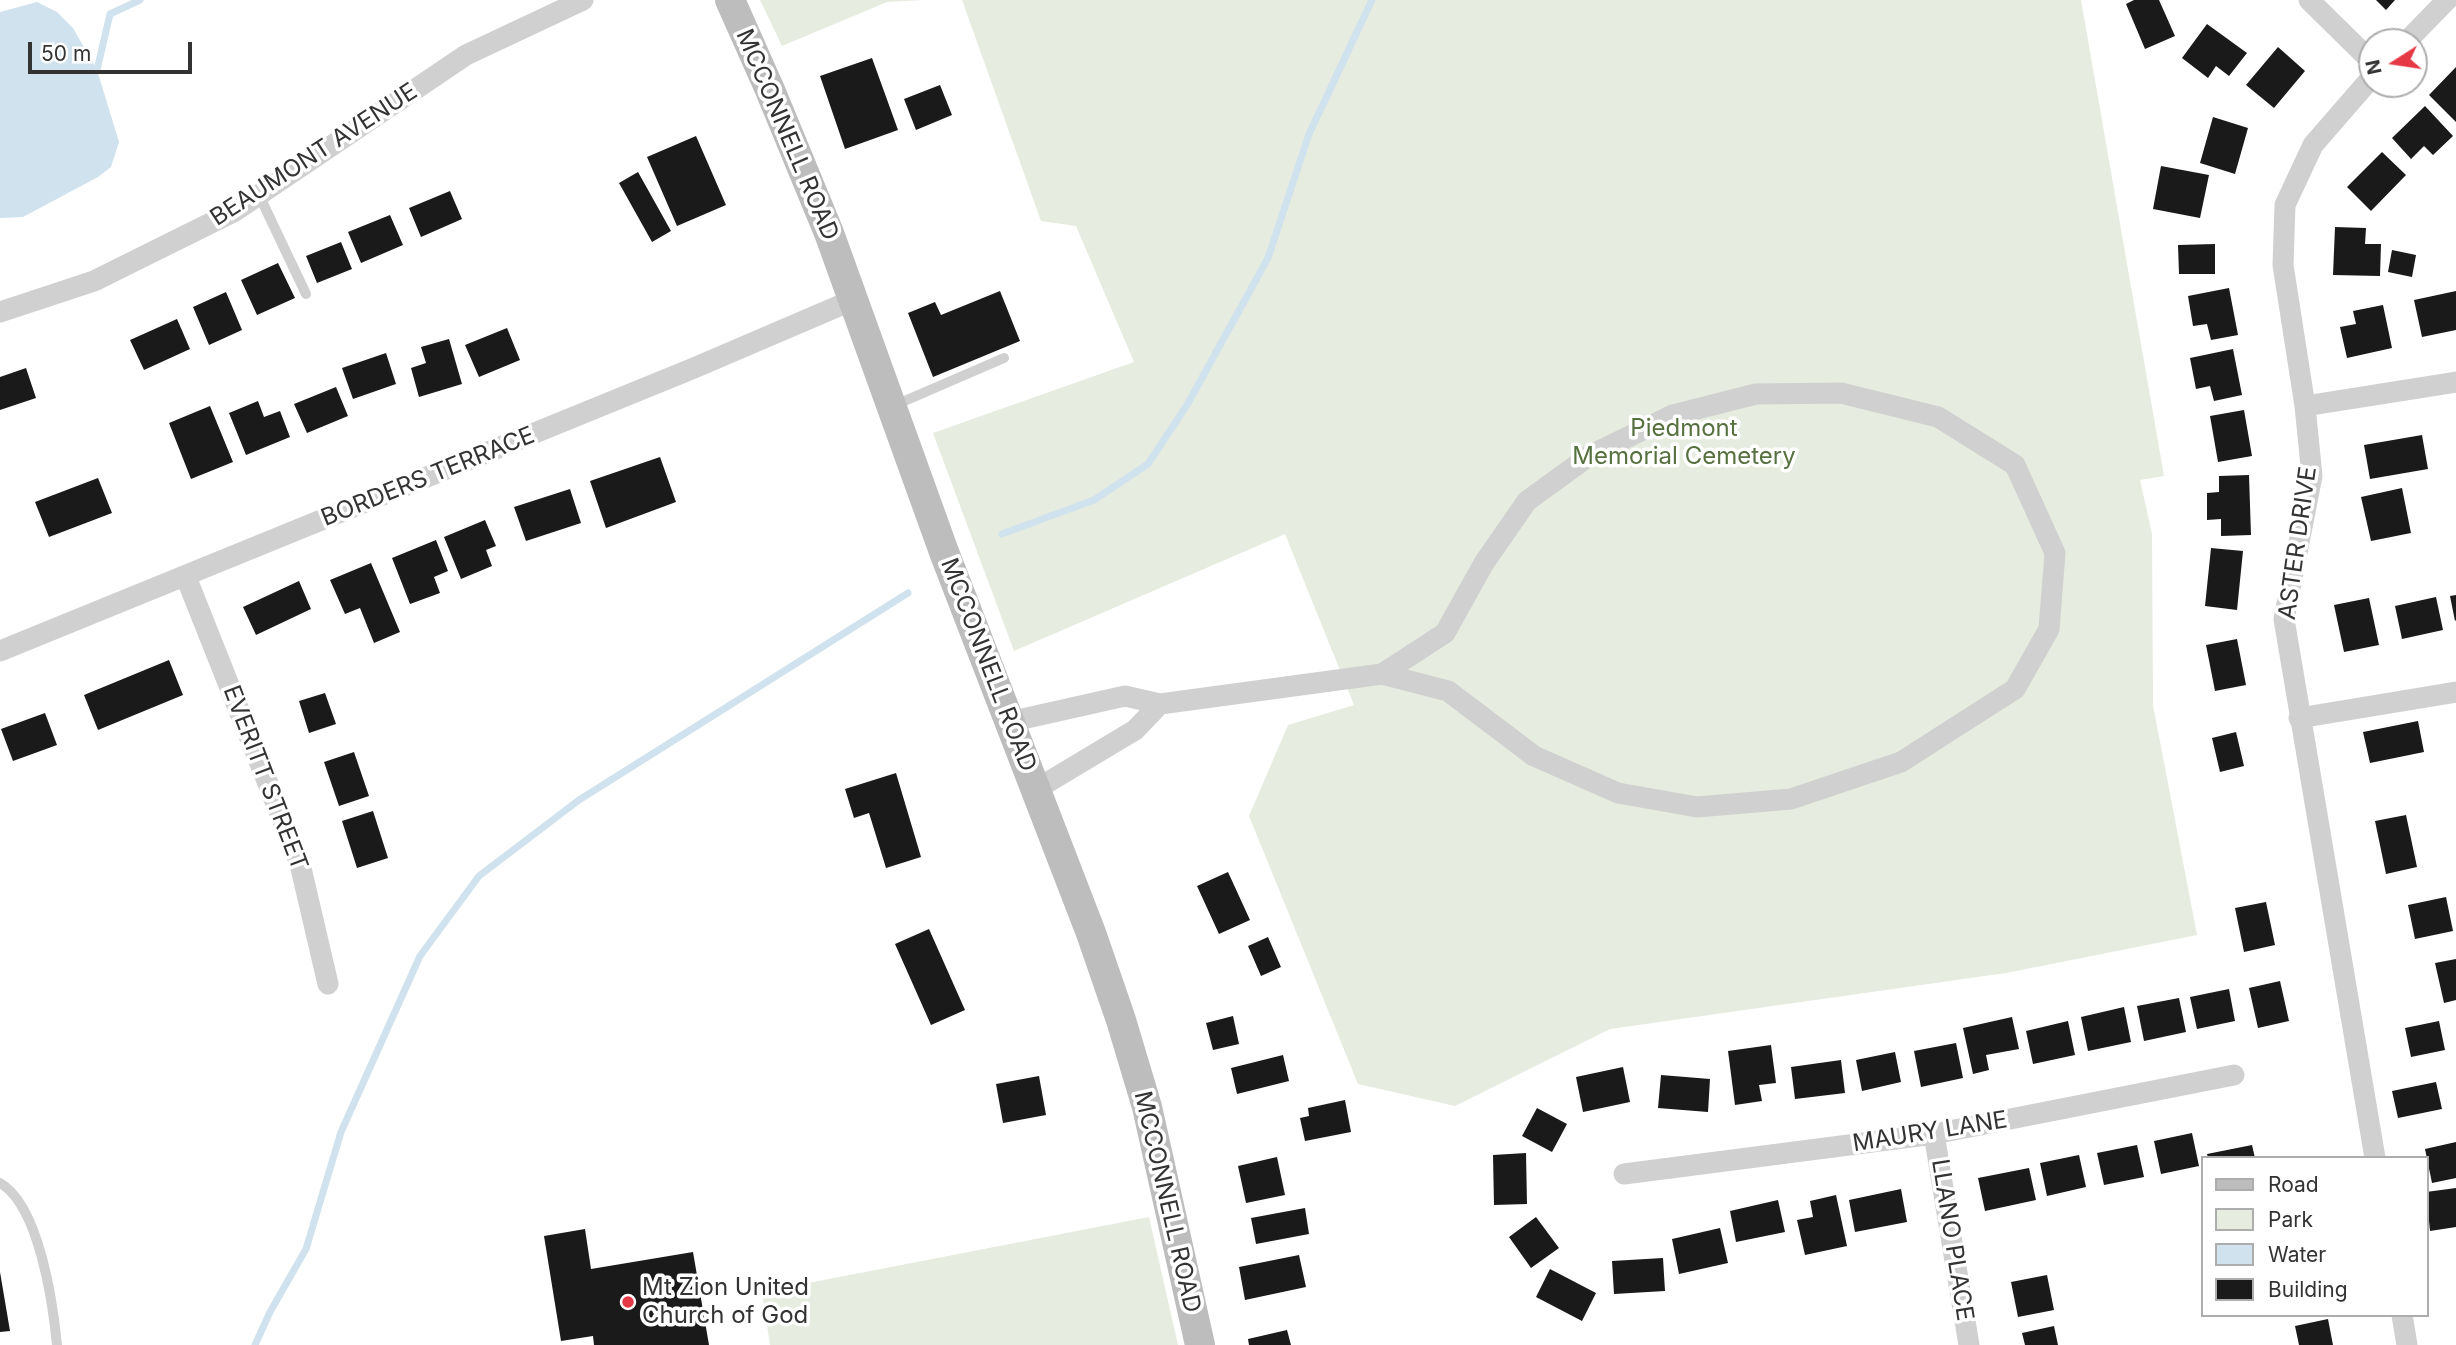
<!DOCTYPE html>
<html>
<head>
<meta charset="utf-8">
<style>
	body { margin:0 }
	#map { position:relative; width:2456px; height:1345px; overflow:hidden; background:#fff; font-family:Inter,sans-serif }
	canvas { display:block }
	.legend { position:absolute; left:2201px; top:1156px; width:228px; height:161px; box-sizing:border-box; background:#fff; border:2px solid #adadad; margin:0; padding:9px 12px; list-style:none; font-size:21px; color:#333 }
	.legend li { display:flex; align-items:center; gap:14px; height:35px }
	.legend b { width:35px; border:2px solid #adadad }
	.north { position:absolute; left:2358px; top:28px; width:70px; height:70px; box-sizing:border-box; background:#fff; border:2px solid #adadad; border-radius:50%; rotate:258deg; font-size:19px; font-weight:700; line-height:28px; text-align:center; color:#333 }
	.north::after { content:''; display:block; margin:auto; width:24px; height:32px; background:#e63946; clip-path:polygon(50% 0,100% 100%,50% 72%,0 100%) }
	.scale { position:absolute; left:28px; top:42px; width:164px; height:32px; box-sizing:border-box; border:4px solid #333; border-top:0; padding-left:9px; font-size:21px; line-height:24px; white-space:nowrap; color:#333; -webkit-text-stroke:5px #fff; paint-order:stroke }
</style>
</head>
<body>
<div id="map">
<canvas width="2456" height="1345"></canvas>
<ul class="legend">
<li><b style="height:9px;background:#bdbdbd"></b>Road</li>
<li><b style="height:19px;background:#e6ecdf"></b>Park</li>
<li><b style="height:19px;background:#cfe2ee"></b>Water</li>
<li><b style="height:19px;background:#1a1a1a"></b>Building</li>
</ul>
<div class="north">N</div>
<div class="scale">50 m</div>
</div>
<script>
const c = document.querySelector('canvas').getContext('2d');
c.lineJoin = 'round';
function paint(path, color) {
  c.fillStyle = color;
  c.fill(path, 'evenodd');
}
function stroke(path, color, width, dash) {
  c.strokeStyle = color;
  c.lineWidth = width;
  c.lineCap = dash ? 'butt' : 'round';
  c.setLineDash(dash || []);
  c.stroke(path);
}
function write(font, color, halo, rows, align = 'center') {
  c.font = font + ' Inter,sans-serif';
  c.lineWidth = 7;
  c.setLineDash([]);
  c.textBaseline = 'middle';
  c.strokeStyle = halo;
  c.fillStyle = color;
  for (const [text, x, y, turn = 0] of rows) {
    c.save();
    c.translate(x, y);
    c.rotate((+turn || 0) * Math.PI / 180);
    c.textAlign = isNaN(turn) ? turn : align;
    if (halo) c.strokeText(text, 0, 0);
    c.fillText(text, 0, 0);
    c.restore();
  }
}
const green = new Path2D(`
	M 760,0 L 924,0 L 887,2 L 782,46 Z
	M 962,0 L 2081,0 L 2164,476 L 2140,480 L 2152,534 L 2153,705 L 2197,935 L 2006,973 L 1610,1029 L 1455,1106 L 1358,1084 L 1249,816 L 1288,725 L 1354,705 L 1285,534 L 1014,651 L 933,433 L 1134,362 L 1076,226 L 1041,221 Z
	M 1149,1217 L 1178,1345 L 770,1345 L 762,1292 Z`);
const water = new Path2D(`
	M 37,2 L 57,12 L 73,28 L 97,70 L 119,142 L 111,167 L 98,177 L 23,217 L 0,218 L 0,12 Z`);
const stream = new Path2D(`
	M 90,72 L 97,70 L 110,14 L 140,0
	M 1002,534 L 1094,500 L 1148,464 L 1187,405 L 1268,258 L 1309,134 L 1372,0
	M 255,1345 L 270,1312 L 306,1249 L 341,1132 L 420,956 L 479,876 L 579,800 L 908,593`);
const building = new Path2D(`
	M 2134,0 L 2159,0 L 2175,36 L 2145,49 L 2126,4 Z
	M 2376,0 L 2395,0 L 2386,10 Z
	M 2207,24 L 2247,53 L 2229,76 L 2216,66 L 2208,78 L 2182,58 Z
	M 2278,47 L 2305,71 L 2274,108 L 2246,85 Z
	M 872,58 L 898,130 L 845,149 L 820,76 Z
	M 2456,67 L 2456,122 L 2429,95 Z
	M 940,85 L 952,115 L 916,130 L 904,99 Z
	M 2425,106 L 2453,136 L 2433,155 L 2424,146 L 2411,159 L 2392,138 Z
	M 2213,117 L 2248,128 L 2235,174 L 2200,163 Z
	M 696,136 L 726,205 L 677,226 L 647,157 Z
	M 2382,152 L 2406,175 L 2371,211 L 2347,187 Z
	M 2161,166 L 2209,175 L 2200,218 L 2153,209 Z
	M 638,172 L 671,231 L 652,242 L 619,183 Z
	M 450,191 L 462,219 L 421,237 L 409,208 Z
	M 390,215 L 403,245 L 361,263 L 348,232 Z
	M 2335,227 L 2366,228 L 2365,244 L 2381,244 L 2380,276 L 2333,275 Z
	M 341,242 L 352,269 L 317,283 L 306,256 Z
	M 2215,244 L 2215,274 L 2179,274 L 2178,245 Z
	M 2392,250 L 2416,255 L 2412,277 L 2388,272 Z
	M 278,263 L 295,298 L 257,315 L 241,280 Z
	M 2229,288 L 2238,335 L 2211,340 L 2207,324 L 2193,326 L 2188,296 Z
	M 1000,291 L 1020,341 L 933,377 L 908,313 L 935,302 L 941,315 Z
	M 2456,291 L 2456,330 L 2422,337 L 2414,300 Z
	M 226,292 L 242,330 L 209,345 L 193,307 Z
	M 2383,305 L 2392,348 L 2347,358 L 2340,327 L 2356,324 L 2353,311 Z
	M 177,319 L 190,349 L 144,370 L 130,340 Z
	M 507,328 L 520,360 L 479,377 L 465,345 Z
	M 449,339 L 462,384 L 419,397 L 411,368 L 426,363 L 421,347 Z
	M 2233,349 L 2242,395 L 2214,401 L 2210,386 L 2196,389 L 2190,358 Z
	M 386,353 L 396,384 L 353,399 L 342,368 Z
	M 26,368 L 36,398 L 0,410 L 0,377 Z
	M 336,387 L 348,416 L 307,433 L 294,404 Z
	M 258,401 L 264,417 L 280,411 L 290,437 L 246,455 L 229,413 Z
	M 210,406 L 233,462 L 191,479 L 169,423 Z
	M 2244,410 L 2252,456 L 2218,462 L 2210,416 Z
	M 2422,435 L 2428,469 L 2370,479 L 2364,445 Z
	M 660,457 L 676,502 L 606,528 L 590,481 Z
	M 2249,475 L 2251,535 L 2221,536 L 2221,519 L 2207,520 L 2207,493 L 2219,492 L 2219,476 Z
	M 98,478 L 112,513 L 49,537 L 35,502 Z
	M 2402,488 L 2411,533 L 2371,541 L 2361,497 Z
	M 570,489 L 581,523 L 526,541 L 514,507 Z
	M 485,520 L 496,546 L 486,550 L 492,566 L 461,579 L 444,537 Z
	M 436,540 L 448,571 L 434,577 L 440,593 L 410,604 L 392,558 Z
	M 2211,548 L 2243,551 L 2237,610 L 2205,606 Z
	M 371,563 L 400,632 L 374,643 L 360,608 L 345,614 L 330,580 Z
	M 299,581 L 311,609 L 256,635 L 243,607 Z
	M 2456,595 L 2456,620 L 2455,621 L 2450,596 Z
	M 2436,597 L 2443,630 L 2402,639 L 2395,606 Z
	M 2369,598 L 2379,645 L 2344,652 L 2334,605 Z
	M 2237,639 L 2246,685 L 2215,691 L 2206,645 Z
	M 169,660 L 183,695 L 98,730 L 84,695 Z
	M 325,693 L 336,724 L 309,733 L 299,701 Z
	M 45,713 L 57,745 L 13,761 L 1,729 Z
	M 2418,721 L 2424,752 L 2370,763 L 2363,732 Z
	M 2236,732 L 2244,766 L 2220,772 L 2212,738 Z
	M 354,752 L 369,796 L 339,806 L 324,762 Z
	M 896,773 L 921,857 L 886,868 L 869,813 L 854,818 L 845,789 Z
	M 373,811 L 388,858 L 357,868 L 342,821 Z
	M 2406,815 L 2417,867 L 2386,874 L 2375,821 Z
	M 1228,872 L 1250,920 L 1219,934 L 1197,886 Z
	M 2446,897 L 2453,931 L 2415,939 L 2408,905 Z
	M 2266,902 L 2275,945 L 2244,952 L 2235,908 Z
	M 929,929 L 965,1010 L 931,1025 L 895,944 Z
	M 1268,937 L 1281,967 L 1261,976 L 1248,946 Z
	M 2456,959 L 2456,1000 L 2444,1003 L 2435,963 Z
	M 2280,981 L 2289,1021 L 2258,1028 L 2249,988 Z
	M 2229,989 L 2235,1021 L 2197,1029 L 2190,997 Z
	M 2179,998 L 2186,1032 L 2144,1041 L 2137,1006 Z
	M 2124,1007 L 2131,1042 L 2088,1051 L 2081,1017 Z
	M 1233,1016 L 1239,1044 L 1213,1050 L 1206,1023 Z
	M 2012,1017 L 2019,1049 L 1986,1055 L 1989,1070 L 1973,1074 L 1963,1028 Z
	M 2068,1021 L 2075,1055 L 2033,1064 L 2026,1031 Z
	M 2439,1021 L 2445,1050 L 2411,1057 L 2405,1028 Z
	M 1956,1043 L 1963,1078 L 1921,1087 L 1914,1051 Z
	M 1771,1045 L 1776,1083 L 1759,1085 L 1762,1101 L 1735,1105 L 1728,1051 Z
	M 1895,1052 L 1901,1082 L 1862,1091 L 1856,1060 Z
	M 1283,1055 L 1289,1081 L 1237,1094 L 1231,1068 Z
	M 1841,1060 L 1845,1093 L 1795,1099 L 1791,1067 Z
	M 1623,1067 L 1630,1102 L 1583,1112 L 1576,1077 Z
	M 1661,1075 L 1710,1079 L 1708,1112 L 1658,1108 Z
	M 1039,1076 L 1046,1115 L 1003,1123 L 996,1084 Z
	M 2436,1082 L 2442,1109 L 2398,1118 L 2392,1091 Z
	M 1345,1100 L 1351,1132 L 1305,1141 L 1300,1118 L 1309,1116 L 1308,1108 Z
	M 1537,1108 L 1567,1124 L 1552,1152 L 1522,1136 Z
	M 2192,1133 L 2199,1166 L 2161,1174 L 2154,1141 Z
	M 2456,1142 L 2456,1178 L 2432,1183 L 2425,1149 Z
	M 2137,1145 L 2144,1177 L 2104,1185 L 2097,1153 Z
	M 2252,1145 L 2255,1158 L 2208,1158 L 2207,1154 Z
	M 1526,1153 L 1527,1204 L 1494,1205 L 1493,1155 Z
	M 2079,1155 L 2086,1187 L 2047,1196 L 2040,1163 Z
	M 1277,1157 L 1285,1195 L 1246,1203 L 1238,1166 Z
	M 2029,1168 L 2036,1200 L 1985,1211 L 1978,1178 Z
	M 2456,1188 L 2456,1227 L 2430,1231 L 2426,1192 Z
	M 1901,1189 L 1907,1222 L 1855,1232 L 1849,1200 Z
	M 1836,1195 L 1847,1246 L 1805,1255 L 1797,1220 L 1813,1217 L 1810,1201 Z
	M 1778,1200 L 1785,1232 L 1736,1242 L 1730,1211 Z
	M 1305,1208 L 1309,1234 L 1256,1244 L 1251,1218 Z
	M 1536,1217 L 1559,1248 L 1531,1268 L 1509,1237 Z
	M 1720,1228 L 1728,1263 L 1679,1274 L 1672,1239 Z
	M 585,1229 L 591,1269 L 693,1252 L 709,1345 L 594,1345 L 593,1336 L 561,1341 L 544,1236 Z
	M 1299,1255 L 1306,1287 L 1245,1300 L 1239,1267 Z
	M 1663,1258 L 1665,1291 L 1614,1294 L 1612,1261 Z
	M 1550,1269 L 1596,1293 L 1582,1321 L 1536,1297 Z
	M 0,1272 L 10,1331 L 0,1332 Z
	M 2047,1275 L 2054,1310 L 2018,1317 L 2011,1282 Z
	M 2328,1319 L 2333,1345 L 2299,1345 L 2295,1326 Z
	M 2054,1326 L 2058,1345 L 2025,1345 L 2022,1333 Z
	M 1287,1330 L 1291,1345 L 1249,1345 L 1248,1339 Z`);
const lane = new Path2D(`
	M 259,195 L 306,294
	M 893,406 L 1004,358
	M 0,1183 C 39,1205 53,1303 57,1345`);
const street = new Path2D(`
	M 2309,0 L 2372,62
	M 2406,42 L 2447,0
	M 2372,77 L 2313,145 L 2285,205 L 2283,265 L 2305,406 L 2312,476 L 2284,619 L 2375,1158
	M 0,312 L 94,281 L 235,211 L 466,55 L 583,0
	M 2305,406 L 2456,382
	M 186,577 L 300,864 L 328,984
	M 0,651 L 694,368 L 855,299
	M 2299,718 L 2456,692
	M 1009,722 L 1125,696 L 1160,704 L 1382,674 L 1448,691 L 1534,756 L 1618,793 L 1697,807 L 1791,799 L 1901,762 L 2015,689 L 2049,629 L 2055,553 L 2015,465 L 1938,417 L 1841,393 L 1756,394 L 1673,415 L 1589,456 L 1527,501 L 1484,563 L 1445,633 L 1382,674
	M 1035,790 L 1135,730 L 1160,704
	M 1934,1134 L 1969,1345
	M 1624,1174 L 1934,1134 L 2234,1075
	M 2402,1315 L 2407,1345`);
const secondary = new Path2D(`
	M 730,0 L 770,90 L 829,233 L 944,552 L 1091,933 L 1121,1020 L 1147,1107 L 1200,1345`);
const markers = [
	[628,1302,7,"#e63946"]
];
const streetNames = [
	["MCCONNELL ROAD",787,135,67],
	["BEAUMONT AVENUE",314,155,-33],
	["BORDERS TERRACE",428,477,-22],
	["ASTER DRIVE",2298,543,-82],
	["MCCONNELL ROAD",988,665,69],
	["EVERITT STREET",265,778,69],
	["MAURY LANE",1930,1132,-9],
	["MCCONNELL ROAD",1167,1202,77],
	["LLANO PLACE",1952,1240,81]
];
const parkNames = [
	["Piedmont",1684,429],
	["Memorial Cemetery",1684,457]
];
const poiNames = [
	["Mt Zion United",642,1288],
	["Church of God",642,1316]
];
paint(green, '#e6ecdf');
paint(water, '#cfe2ee');
stroke(stream, '#cfe2ee', 7);
paint(building, '#1a1a1a');
stroke(lane, '#d0d0d0', 10);
stroke(street, '#d0d0d0', 21);
stroke(secondary, '#bdbdbd', 30);
for (const [x, y, r, color] of markers) {
  const dot = new Path2D();
  dot.arc(x, y, r, 0, 2 * Math.PI);
  c.fillStyle = color;
  c.fill(dot);
  stroke(dot, '#fff', 2.5);
}
write('24px', '#333', '#fff', streetNames);
write('24px', '#56703f', '#fff', parkNames);
write('24px', '#333', '#fff', poiNames, 'left');
</script>
</body>
</html>
